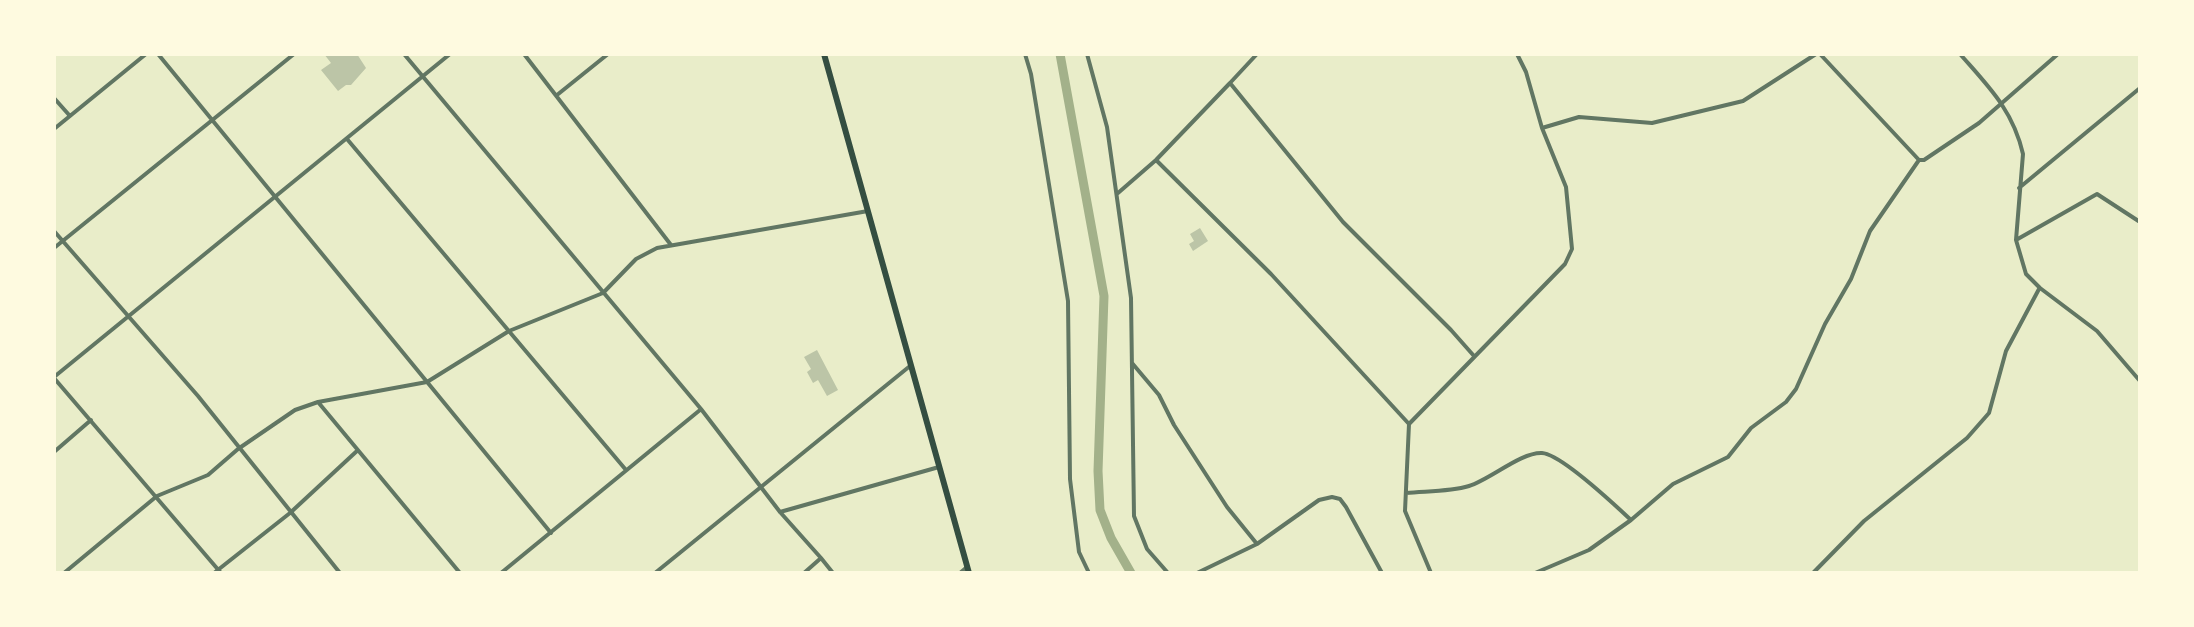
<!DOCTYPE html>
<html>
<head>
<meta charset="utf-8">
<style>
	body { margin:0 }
	#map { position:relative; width:2194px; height:627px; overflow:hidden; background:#e9edc9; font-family:"PT Sans",sans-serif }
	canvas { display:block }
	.frame { position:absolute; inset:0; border:56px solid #fefae0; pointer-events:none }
</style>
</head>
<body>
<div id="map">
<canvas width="2194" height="627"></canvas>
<div class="frame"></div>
</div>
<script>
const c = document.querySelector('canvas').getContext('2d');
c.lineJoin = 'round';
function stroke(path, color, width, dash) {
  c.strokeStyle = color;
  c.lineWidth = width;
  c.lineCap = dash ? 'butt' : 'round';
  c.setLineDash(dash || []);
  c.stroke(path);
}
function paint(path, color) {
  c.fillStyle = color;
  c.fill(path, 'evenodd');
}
const canal = new Path2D(`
	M 1060,54 L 1104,296 L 1098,471 L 1100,510 L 1111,538 L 1131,573`);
const building = new Path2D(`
	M 324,54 L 357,54 L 366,68 L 351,85 L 346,85 L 338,91 L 321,70 L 331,63 Z
	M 1200,228 L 1208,241 L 1193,251 L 1189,244 L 1194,241 L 1190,234 Z
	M 817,350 L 838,390 L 827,396 L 818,380 L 813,383 L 807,372 L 811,369 L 804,357 Z`);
const minor = new Path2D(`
	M 158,54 L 551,533
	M 404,54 L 701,409 L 780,512 L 821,558 L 804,573
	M 524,54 L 671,245
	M 1025,54 L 1031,74 L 1068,301 L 1070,479 L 1079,552 L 1089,573
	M 1087,54 L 1107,127 L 1131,298 L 1134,516 L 1147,549 L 1168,573
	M 1257,54 L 1230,83 L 1343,222 L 1451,330 L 1474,356
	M 1820,54 L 1919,160
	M 1960,54 C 1988,86 2013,110 2023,154 L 2016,240 L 2026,274 L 2040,288 L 2097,331 L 2140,381
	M 557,95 L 608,54
	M 54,98 L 70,116
	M 1542,128 L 1579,117 L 1652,123 L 1743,101 L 1816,54
	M 54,129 L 146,54
	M 347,139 L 626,470
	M 1156,160 L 1271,274 L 1409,424
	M 2019,188 L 2140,88
	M 1118,193 L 1156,160 L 1230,83
	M 54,231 L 198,396 L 340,573
	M 2016,240 L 2097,194 L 2140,222
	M 54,248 L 294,54
	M 1132,363 L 1159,395 L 1174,425 L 1227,507 L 1257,544
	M 54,377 L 450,54
	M 54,378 L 221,573
	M 318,402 L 460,573
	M 54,452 L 91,420
	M 1406,493 C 1426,491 1449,492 1469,486 C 1491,479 1521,452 1542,453 C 1561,454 1616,506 1631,520
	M 780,512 L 939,467
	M 821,558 L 833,573
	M 64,573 L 157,496 L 208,475 L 238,449 L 295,410 L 318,402 L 427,382 L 509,331 L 603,293 L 636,259 L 657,248 L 868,211
	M 214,573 L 290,513 L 358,450
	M 501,573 L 700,410
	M 655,573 L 910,366
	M 960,573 L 967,567
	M 1197,573 L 1257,544 L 1319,500 L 1332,497 L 1340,499 L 1346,507 L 1382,573
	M 1431,573 L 1405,511 L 1409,424 L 1565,264 L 1572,249 L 1566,187 L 1542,128 L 1526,72 L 1517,54
	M 1535,573 L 1589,550 L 1631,520 L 1673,484 L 1728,457 L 1751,428 L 1786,402 L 1796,389 L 1825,324 L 1851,279 L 1870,231 L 1919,160 L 1924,160 L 1979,123 L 2058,54
	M 1813,573 L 1864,521 L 1967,438 L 1989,413 L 2006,351 L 2039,289`);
const trunk = new Path2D(`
	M 824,54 L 969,573`);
stroke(canal, '#a3b18a', 9);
paint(building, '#bcc5a7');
stroke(minor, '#617663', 4);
stroke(trunk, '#344e41', 6);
</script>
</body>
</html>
